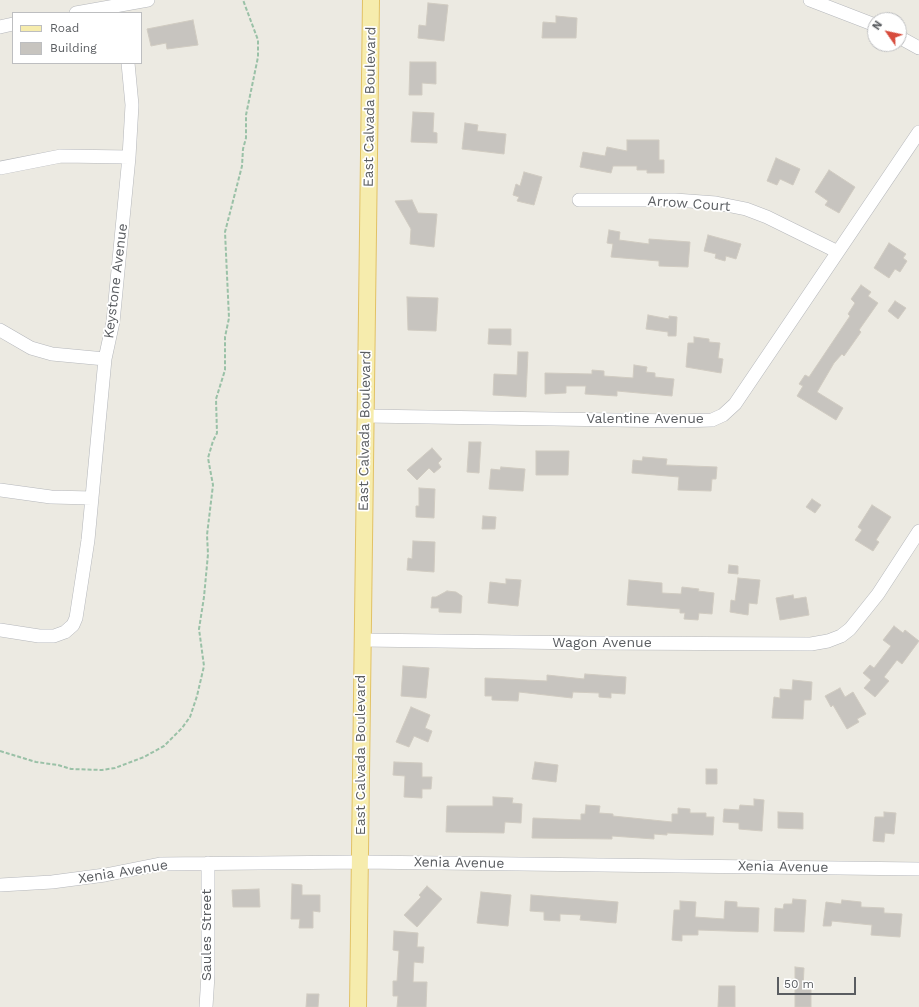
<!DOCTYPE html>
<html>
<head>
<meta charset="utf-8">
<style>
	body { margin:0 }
	#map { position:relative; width:919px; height:1007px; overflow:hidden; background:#eceae2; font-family:"Work Sans",sans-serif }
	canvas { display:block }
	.legend { position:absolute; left:12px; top:12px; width:130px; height:52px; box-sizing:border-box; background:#fff; border:1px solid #bdbec0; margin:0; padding:5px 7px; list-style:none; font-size:12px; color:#5a5d61 }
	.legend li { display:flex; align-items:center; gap:8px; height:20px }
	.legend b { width:20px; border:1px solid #bdbec0 }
	.north { position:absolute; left:867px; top:12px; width:40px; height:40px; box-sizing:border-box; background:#fff; border:1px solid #bdbec0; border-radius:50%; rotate:304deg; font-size:11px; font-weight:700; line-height:16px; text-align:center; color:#5a5d61 }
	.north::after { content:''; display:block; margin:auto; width:14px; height:18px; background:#d74c3d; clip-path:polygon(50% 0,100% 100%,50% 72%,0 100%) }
	.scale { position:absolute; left:777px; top:977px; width:79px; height:18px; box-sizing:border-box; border:2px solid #5a5d61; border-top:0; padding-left:5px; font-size:12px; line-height:14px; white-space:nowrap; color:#5a5d61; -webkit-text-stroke:3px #fff; paint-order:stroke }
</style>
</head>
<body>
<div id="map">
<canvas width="919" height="1007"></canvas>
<ul class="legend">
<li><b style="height:5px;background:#f6ecad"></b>Road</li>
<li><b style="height:11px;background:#c7c4bf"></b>Building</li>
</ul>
<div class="north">N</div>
<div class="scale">50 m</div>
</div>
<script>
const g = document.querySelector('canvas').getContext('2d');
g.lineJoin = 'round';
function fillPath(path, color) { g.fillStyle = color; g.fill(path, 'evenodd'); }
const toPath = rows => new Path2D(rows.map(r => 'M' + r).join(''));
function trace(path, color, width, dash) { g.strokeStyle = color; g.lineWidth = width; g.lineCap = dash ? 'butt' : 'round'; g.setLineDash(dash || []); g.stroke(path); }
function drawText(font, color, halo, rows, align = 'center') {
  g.font = font + ' "Work Sans",sans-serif'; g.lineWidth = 3.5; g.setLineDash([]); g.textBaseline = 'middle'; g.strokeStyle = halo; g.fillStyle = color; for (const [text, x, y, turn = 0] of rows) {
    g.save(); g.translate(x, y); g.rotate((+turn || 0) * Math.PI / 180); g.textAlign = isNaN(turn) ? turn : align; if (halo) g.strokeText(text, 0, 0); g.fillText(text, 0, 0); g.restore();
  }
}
const building = toPath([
	[428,3,448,5,444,41,418,38,419,25,426,26,428,3],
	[556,16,577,18,576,38,542,38,543,22,556,23,556,16],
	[193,20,198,45,167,49,166,43,151,46,147,29,193,20],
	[410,62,436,62,436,84,422,83,422,95,409,95,410,62],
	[413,112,434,113,433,132,437,133,437,143,411,142,413,112],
	[465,123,478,125,477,131,506,134,504,154,462,149,465,123],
	[627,140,659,140,659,160,664,160,664,173,647,173,647,170,637,170,637,166,613,166,611,173,580,167,583,152,605,156,607,147,627,151,627,140],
	[776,158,800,169,793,185,780,179,777,185,767,181,776,158],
	[829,170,855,187,839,213,825,205,828,201,815,192,829,170],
	[524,172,542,177,534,205,517,201,519,197,513,195,516,184,520,186,524,172],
	[412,200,418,213,437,214,434,247,410,244,411,229,395,201,412,200],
	[609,230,620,232,619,240,649,244,649,239,690,242,688,267,659,266,659,261,611,257,613,244,607,243,609,230],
	[708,235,741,244,736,259,726,256,725,261,715,258,716,254,704,251,708,235],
	[889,243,906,254,903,258,907,261,900,272,895,269,889,278,874,268,889,243],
	[861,285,871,292,868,296,878,303,859,330,861,332,844,356,842,354,834,363,817,392,843,408,836,420,797,396,803,386,799,384,805,375,809,377,850,316,848,314,855,303,851,299,861,285],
	[407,297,438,298,436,331,408,330,407,297],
	[895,301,906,308,898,319,888,311,895,301],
	[648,315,669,319,669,316,677,317,676,336,668,336,668,332,646,329,648,315],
	[489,329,511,329,511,345,488,344,489,329],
	[694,337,709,339,709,342,720,343,718,358,723,359,721,373,686,367,688,343,694,343,694,337],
	[518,352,528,352,526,397,493,395,494,374,517,375,518,352],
	[634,365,647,367,646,372,655,373,655,377,674,379,672,396,617,391,617,396,585,394,586,386,566,386,566,393,545,394,545,373,592,374,592,370,604,371,604,376,633,378,634,365],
	[469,442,481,442,479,473,467,472,469,442],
	[432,448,442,459,438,463,441,467,434,473,429,468,417,480,407,470,432,448],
	[536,451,569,451,568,475,536,475,536,451],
	[643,457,667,459,666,465,717,467,716,479,712,479,711,491,678,490,679,477,632,473,633,460,642,461,643,457],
	[501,467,525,469,523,491,489,489,491,469,500,470,501,467],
	[419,488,435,489,434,518,416,517,416,506,419,506,419,488],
	[812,499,821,505,815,513,806,507,812,499],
	[872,505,891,517,876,540,879,542,873,551,855,540,862,530,858,527,872,505],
	[483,516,496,517,495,529,482,529,483,516],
	[413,541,435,542,434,572,407,570,408,558,412,559,413,541],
	[729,565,738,566,738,574,728,573,729,565],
	[738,578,760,580,757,604,749,603,748,615,730,612,731,600,735,601,738,578],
	[506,579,521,580,518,606,488,603,490,582,506,584,506,579],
	[629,580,662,583,662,593,681,594,682,587,699,589,698,591,714,593,712,614,699,613,698,620,684,619,685,613,680,613,680,609,627,605,629,580],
	[447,591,456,592,462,596,461,613,439,612,439,608,431,608,432,597,436,597,447,591],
	[793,595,794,599,806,597,809,615,780,620,776,598,793,595],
	[894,626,903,633,905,630,919,641,902,664,897,660,884,677,889,681,875,697,864,688,871,680,863,673,870,665,874,668,891,646,883,640,894,626],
	[403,666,429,668,426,698,401,696,403,666],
	[585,674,626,677,625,694,611,693,611,698,599,697,599,693,573,692,572,698,519,692,518,701,492,700,492,696,485,696,485,678,547,681,547,675,584,679,585,674],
	[793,680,812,682,811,700,804,700,803,719,772,718,774,697,780,698,780,689,792,690,793,680],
	[840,688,845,697,853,692,866,714,857,719,859,722,847,729,833,705,831,707,825,696,840,688],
	[411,707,430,715,425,728,432,731,428,742,414,736,409,747,396,742,411,707],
	[394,762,422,763,422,777,432,777,431,789,422,789,422,798,404,797,405,776,393,775,394,762],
	[535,762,558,765,556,782,532,779,535,762],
	[706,769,717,769,717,784,706,784,706,769],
	[493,797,513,798,512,803,522,804,521,823,505,822,504,833,446,832,447,806,493,806,493,797],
	[754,799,764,800,762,831,739,829,739,823,723,822,724,809,739,810,740,805,754,806,754,799],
	[586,805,600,806,599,813,613,814,613,816,672,822,672,814,678,814,678,808,690,809,690,813,706,813,706,817,714,817,713,835,667,833,667,835,654,834,654,839,612,836,612,839,532,838,533,818,581,820,581,814,585,814,586,805],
	[778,812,803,813,803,829,778,828,778,812],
	[884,812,896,813,894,834,885,833,884,842,873,841,875,817,884,817,884,812],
	[292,884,302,885,302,895,320,895,320,912,313,911,313,928,299,928,300,919,291,919,292,884],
	[427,886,442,899,417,927,404,915,421,897,419,895,427,886],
	[259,889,260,907,233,907,232,890,259,889],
	[481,892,511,895,508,926,477,923,481,892],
	[531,895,618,902,616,923,580,920,581,915,560,914,560,921,544,920,544,912,530,911,531,895],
	[793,899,806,900,804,932,774,931,775,908,783,909,784,904,792,904,793,899],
	[842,900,861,902,861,907,884,908,884,913,902,914,900,937,871,935,872,925,832,921,831,926,823,926,826,902,841,904,842,900],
	[680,901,696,902,695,917,724,919,725,901,737,902,737,907,759,908,758,932,698,930,698,935,682,935,682,941,672,940,674,910,680,910,680,901],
	[394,931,418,933,417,947,424,947,423,963,414,962,413,982,427,982,426,1007,397,1007,398,996,393,996,393,981,397,981,399,951,393,950,394,931],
	[795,967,804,968,803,989,811,989,811,1007,795,1007,795,967],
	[719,986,735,986,735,1007,718,1007,719,986],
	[307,994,319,994,318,1007,306,1007,307,994]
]);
const path = toPath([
	[0,751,36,762,58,765,71,769,102,770,115,768,144,757,164,746,182,728,190,717,197,696,204,666,199,629,204,597,208,554,207,535,213,485,208,458,213,441,217,433,216,399,225,370,225,337,229,318,225,232,242,166,243,149,246,138,246,115,258,57,258,40,243,0]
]);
const minor = toPath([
	[810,0,875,25],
	[76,13,148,0],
	[0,27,13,24],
	[899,37,919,48],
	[0,168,61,156,129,157],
	[579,200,675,200,716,203,746,209,767,217,838,252],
	[0,330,31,348,52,354,105,359],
	[366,416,678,421,712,420,723,415,735,404,919,132],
	[0,490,51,497,92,498],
	[0,630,39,636,54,636,65,632,73,625,76,618,88,540,105,359,113,322,129,157,132,105,128,63],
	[362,640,589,643,811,644,828,641,841,636,850,629,878,594,919,531],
	[0,885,52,882,105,875,160,864,360,862,919,869],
	[206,1007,208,975,208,863]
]);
const major = toPath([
	[358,1007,371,0]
]);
const streetNames = [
	["East Calvada Boulevard",370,107,-89],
	["Arrow Court",689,204,4],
	["Keystone Avenue",116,281,-83],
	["Valentine Avenue",645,419],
	["East Calvada Boulevard",365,431,-89],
	["Wagon Avenue",602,643],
	["East Calvada Boulevard",361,755,-90],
	["Xenia Avenue",459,863,1],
	["Xenia Avenue",783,867,1],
	["Xenia Avenue",123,872,-9],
	["Saules Street",207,935,-90]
];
fillPath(building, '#c7c4bf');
trace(building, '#d0cbc1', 1);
trace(minor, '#b5b7bb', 14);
trace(major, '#e2c265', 18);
trace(path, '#9ac1a7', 2, [4, 2]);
trace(minor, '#fff', 13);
trace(major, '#f6ecad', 16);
drawText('14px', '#5a5d61', '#fff', streetNames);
</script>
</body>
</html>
